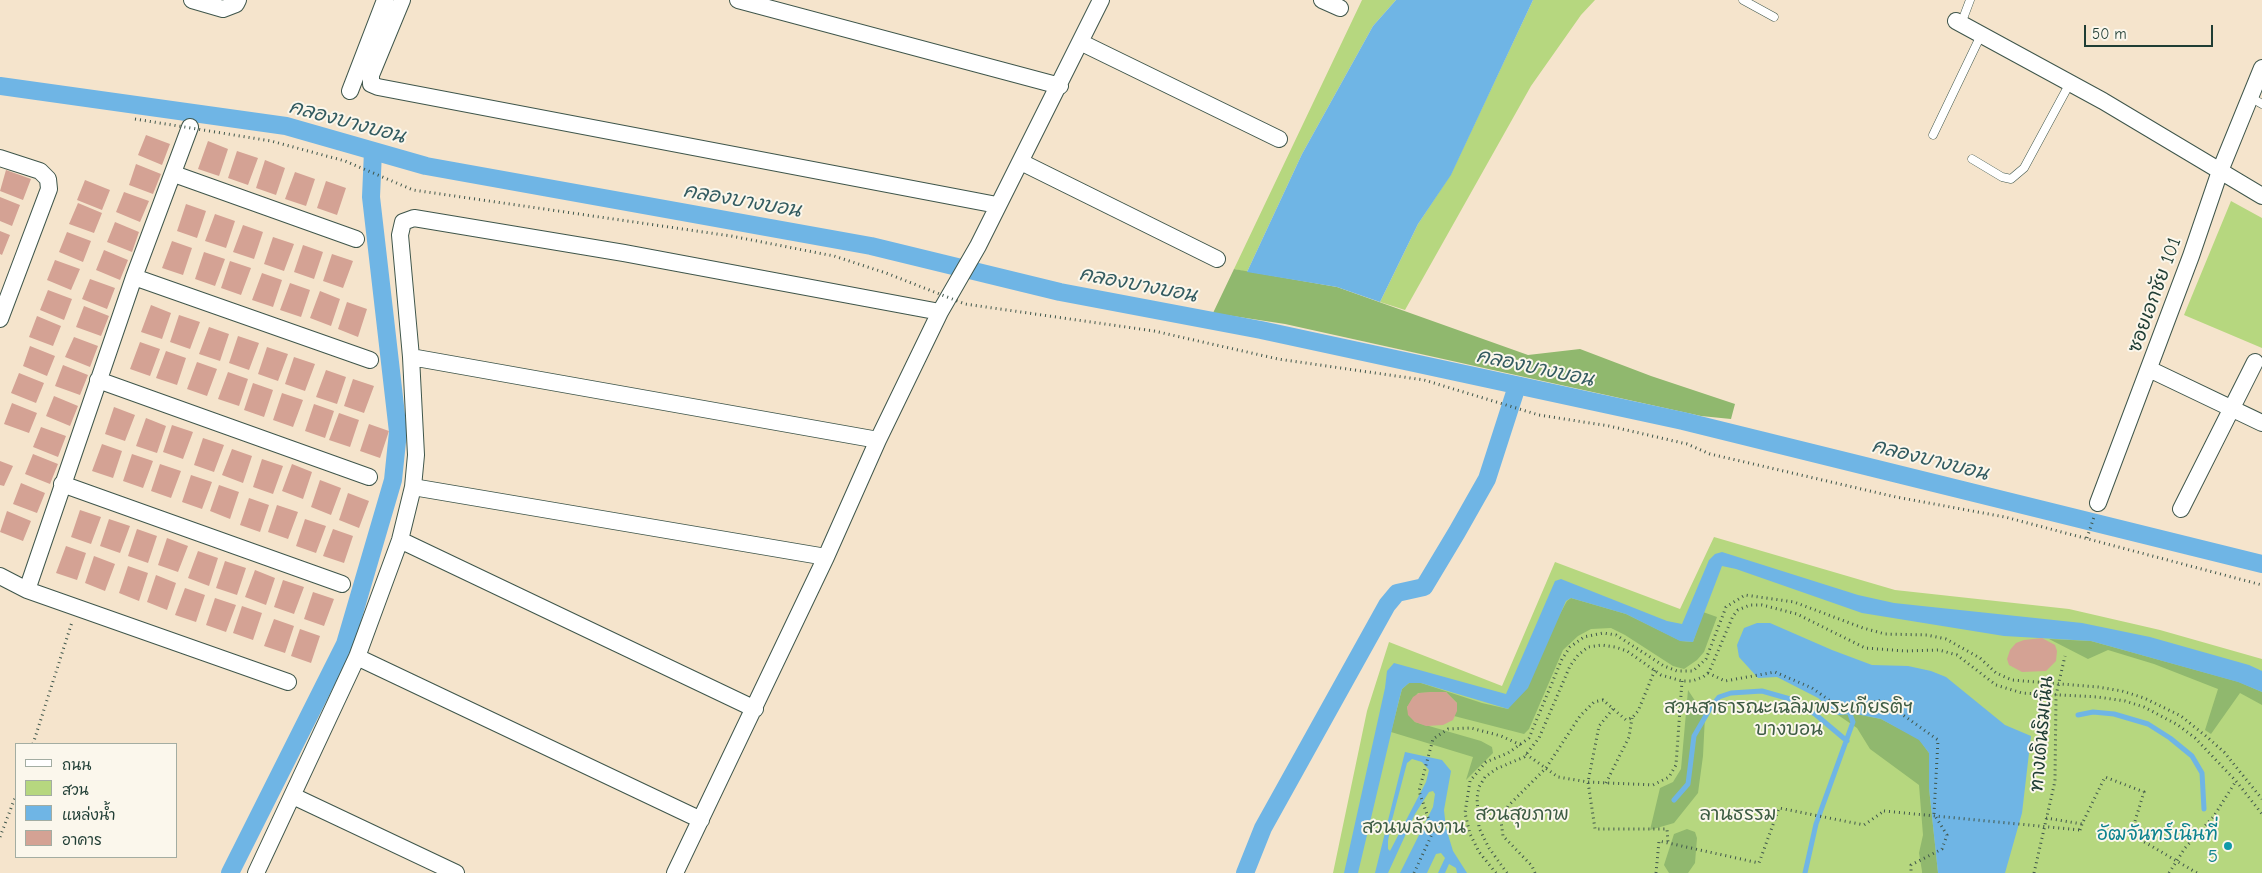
<!DOCTYPE html>
<html>
<head>
<meta charset="utf-8">
<style>
	body { margin:0 }
	#map { position:relative; width:2262px; height:873px; overflow:hidden; background:#f5e4cc; font-family:"Comic Neue","Playpen Sans Thai",sans-serif }
	canvas { display:block }
	.legend { position:absolute; left:15px; top:743px; width:162px; height:115px; box-sizing:border-box; background:#fbf7ec; border:1px solid #a3ada2; margin:0; padding:6px 9px; list-style:none; font-size:15px; color:#1f3d34 }
	.legend li { display:flex; align-items:center; gap:10px; height:25px }
	.legend b { width:25px; border:1px solid #a3ada2 }
	.scale { position:absolute; left:2084px; top:25px; width:129px; height:22px; box-sizing:border-box; border:2px solid #1f3d34; border-top:0; padding-left:6px; font-size:15px; line-height:18px; white-space:nowrap; color:#1f3d34; -webkit-text-stroke:4px #fbf7ec; paint-order:stroke }
</style>
</head>
<body>
<div id="map">
<canvas width="2262" height="873"></canvas>
<ul class="legend">
<li><b style="height:6px;background:#fff"></b>ถนน</li>
<li><b style="height:14px;background:#b6d77f"></b>สวน</li>
<li><b style="height:14px;background:#6fb5e5"></b>แหล่งน้ำ</li>
<li><b style="height:14px;background:#d4a294"></b>อาคาร</li>
</ul>
<div class="scale">50 m</div>
</div>
<script>
const g = document.querySelector('canvas').getContext('2d');
g.lineJoin = 'round';
function fillPath(path, color) { g.fillStyle = color; g.fill(path, 'evenodd'); }
const toPath = rows => new Path2D(rows.map(r => 'M' + r).join(''));
function trace(path, color, width, dash) { g.strokeStyle = color; g.lineWidth = width; g.lineCap = dash ? 'butt' : 'round'; g.setLineDash(dash || []); g.stroke(path); }
function drawText(font, color, halo, rows, align = 'center') {
  g.font = font + ' "Comic Neue","Playpen Sans Thai",sans-serif'; g.lineWidth = 4; g.setLineDash([]); g.textBaseline = 'middle'; g.strokeStyle = halo; g.fillStyle = color; for (const [text, x, y, turn = 0] of rows) {
    g.save(); g.translate(x, y); g.rotate((+turn || 0) * Math.PI / 180); g.textAlign = isNaN(turn) ? turn : align; if (halo) g.strokeText(text, 0, 0); g.fillText(text, 0, 0); g.restore();
  }
}
const green = toPath([
	[1362,0,1396,0,1373,26,1302,154,1247,272,1234,269],
	[1533,0,1595,0,1581,15,1531,86,1405,310,1380,302,1418,224,1451,174],
	[2231,201,2262,218,2262,348,2184,315],
	[1714,537,1895,590,2069,609,2160,630,2262,659,2262,873,1333,873,1367,711,1389,642,1502,686,1555,562,1680,609]
]);
const forest = toPath([
	[1234,269,1337,287,1528,355,1580,349,1651,376,1735,404,1731,419,1701,416,1285,324,1213,313],
	[1571,598,1626,614,1681,641,1693,642,1703,612,1717,617,1704,652,1697,660,1684,669,1673,666,1625,635,1611,628,1591,629,1578,636,1563,650,1529,729,1524,734,1454,716,1457,703,1446,692,1418,693,1407,707,1409,715,1415,722,1481,741,1492,747,1493,753,1466,780,1473,757,1391,732,1402,689,1409,683,1421,683,1482,703,1508,709,1567,601],
	[2049,639,2091,641,2239,682,2262,692,2262,705,2240,693,2211,734,2205,730,2218,689,2154,664,2108,650,2088,659],
	[1688,690,1705,716,1703,756,1698,793,1674,823,1650,830,1660,788,1673,782,1681,769],
	[1856,714,1881,719,1919,739,1929,753,1929,788,1938,873,1922,873,1922,871,1919,853,1923,835,1919,785,1870,749,1857,728,1838,715],
	[1687,829,1695,832,1697,838,1695,863,1688,873,1669,873,1664,865,1674,834]
]);
const water = toPath([
	[1396,0,1533,0,1451,175,1418,224,1380,302,1337,287,1247,272,1302,154,1373,26],
	[1722,552,1858,595,1894,603,2082,623,2150,637,2249,665,2262,671,2262,692,2238,682,2091,641,2004,636,1862,613,1736,569,1722,566,1693,642,1680,641,1626,614,1571,598,1566,601,1528,688,1508,709,1421,683,1409,683,1402,689,1399,700,1358,873,1344,873,1385,688,1387,671,1394,663,1506,694,1555,581,1561,579,1667,621,1682,624,1709,560,1715,554],
	[1757,623,1770,623,1832,650,1872,665,1908,666,1931,671,1946,677,2005,725,2031,736,2022,813,2005,873,1938,873,1929,788,1929,753,1919,740,1881,719,1856,714,1838,715,1818,698,1777,677,1758,678,1739,657,1737,645,1744,628],
	[1405,752,1442,760,1451,771,1444,810,1446,828,1453,851,1467,873,1457,873,1456,868,1449,864,1445,873,1438,873,1445,858,1441,853,1436,854,1427,873,1400,873,1433,807,1435,794,1433,791,1429,792,1415,814,1388,873,1375,873],
	[1412,759,1422,762,1429,770,1426,782,1390,851,1388,849,1388,841,1392,820,1407,763]
]);
const stream = toPath([
	[2078,715,2093,712,2114,714,2148,724,2170,738,2192,756,2202,773,2204,809],
	[1674,800,1688,784,1694,736,1711,707,1719,697,1731,693,1762,691,1790,699,1815,714,1847,741],
	[1805,873,1816,824,1853,722,1850,714]
]);
const canal = toPath([
	[0,86,286,126,426,166,871,246,1060,292,1261,330,1683,421,2262,564],
	[230,873,345,644,393,480,398,432,371,197,373,151],
	[1245,873,1263,828,1387,605,1397,593,1424,587,1457,532,1487,479,1517,386]
]);
const building = toPath([
	[146,135,170,144,162,165,138,155],
	[208,141,228,149,219,176,198,169],
	[237,151,258,158,248,185,228,178],
	[265,160,285,168,276,195,256,188],
	[136,164,161,174,153,194,129,185],
	[6,170,31,179,23,200,0,191],
	[295,172,315,179,306,206,285,199],
	[85,180,110,190,102,210,77,200],
	[326,181,346,188,337,215,317,208],
	[124,192,149,201,140,222,116,212],
	[0,197,20,205,12,226,0,221],
	[78,203,102,213,94,233,69,224],
	[186,204,206,211,197,238,177,231],
	[215,214,235,221,226,248,205,241],
	[115,222,139,232,132,252,107,242],
	[243,225,263,232,254,259,233,252],
	[0,231,10,235,2,255,0,254],
	[67,232,91,241,83,262,59,252],
	[273,237,294,244,284,271,264,264],
	[172,241,192,248,183,275,162,268],
	[303,245,323,252,314,279,294,272],
	[104,250,128,260,120,280,96,270],
	[204,252,225,259,215,286,195,279],
	[332,254,353,261,343,288,323,281],
	[55,260,80,269,71,290,47,280],
	[230,261,251,268,241,295,221,288],
	[262,273,282,280,273,307,252,300],
	[90,279,115,288,107,309,82,299],
	[290,283,310,290,301,317,280,310],
	[48,290,72,299,64,320,40,310],
	[320,291,340,299,331,326,310,318],
	[347,302,367,309,358,337,338,329],
	[151,305,171,313,162,339,141,332],
	[84,306,109,316,101,336,76,327],
	[179,315,200,322,190,349,170,342],
	[37,316,61,326,53,346,29,337],
	[209,327,229,334,220,361,199,354],
	[238,336,259,343,249,370,229,363],
	[74,337,98,346,90,367,65,357],
	[140,342,160,349,150,376,130,369],
	[30,346,55,356,47,376,23,366],
	[267,347,288,354,278,381,258,374],
	[166,351,186,358,177,385,156,378],
	[294,357,315,364,305,391,285,384],
	[197,362,217,369,207,396,187,389],
	[63,365,88,375,80,395,55,386],
	[326,370,346,377,337,404,316,397],
	[228,372,248,379,239,406,218,399],
	[19,373,44,383,36,403,11,393],
	[353,379,374,386,364,413,344,406],
	[253,383,273,390,264,417,244,410],
	[282,393,303,400,293,427,273,420],
	[54,396,78,406,70,426,46,416],
	[12,403,37,413,29,433,4,424],
	[314,404,334,411,325,438,305,431],
	[114,407,135,415,125,441,105,434],
	[339,413,359,420,350,447,329,440],
	[146,418,166,426,157,453,136,446],
	[369,424,389,431,380,458,360,451],
	[172,425,193,432,183,459,163,452],
	[41,427,66,436,58,457,33,447],
	[203,438,224,445,214,472,194,465],
	[102,444,122,451,113,478,92,471],
	[232,449,252,456,243,483,222,475],
	[33,454,58,464,50,484,25,474],
	[132,454,153,461,143,488,123,481],
	[262,459,283,466,273,494,253,487],
	[0,461,13,466,4,486,0,485],
	[160,464,181,471,171,498,151,491],
	[292,464,312,472,303,499,282,491],
	[191,475,212,482,202,509,182,502],
	[320,480,341,488,331,515,311,507],
	[21,483,45,493,37,513,13,504],
	[219,485,239,492,230,519,210,511],
	[348,493,369,501,359,528,339,520],
	[249,498,269,505,260,532,240,525],
	[277,505,298,512,288,539,268,532],
	[80,510,101,517,91,544,71,537],
	[7,511,31,521,23,541,0,532],
	[109,519,130,526,120,553,100,546],
	[305,519,326,526,316,553,296,546],
	[137,529,157,536,148,563,128,556],
	[333,529,353,536,344,563,323,556],
	[167,538,188,546,178,572,158,565],
	[66,546,86,553,77,580,56,573],
	[198,551,218,558,209,586,188,578],
	[94,556,115,564,105,591,85,583],
	[225,561,246,568,237,595,216,588],
	[128,566,148,573,139,601,119,593],
	[255,570,275,578,266,605,245,597],
	[156,575,176,583,167,610,147,602],
	[283,580,304,587,294,614,274,607],
	[185,588,205,595,196,622,175,615],
	[313,592,334,599,324,626,304,619],
	[215,598,236,605,226,632,206,625],
	[242,606,262,613,253,640,233,633],
	[274,619,294,626,285,653,264,646],
	[300,629,320,636,311,663,291,656],
	[2042,638,2055,645,2057,651,2056,661,2046,671,2022,672,2009,665,2007,659,2010,650,2016,643,2024,640],
	[1430,692,1446,692,1457,703,1457,711,1453,720,1443,725,1426,726,1415,722,1408,715,1407,707,1413,697,1419,693]
]);
const path = toPath([
	[2087,538,2094,517],
	[1708,673,1725,681,1775,672,1812,688,1843,710,1882,700,1938,740,1934,814,1947,835,1942,849,1911,865,1911,873],
	[1613,709,1599,726,1588,782,1595,829,1667,829,1668,843],
	[33,744,72,622],
	[1526,754,1558,777,1588,782,1653,785,1669,777,1676,765,1682,681],
	[1606,783,1629,737,1632,718],
	[2046,818,2082,824,2105,777,2144,792,2131,834,2197,873],
	[2080,830,2082,824],
	[0,837,16,795],
	[1414,873,1433,832,1419,791,1433,739,1448,729,1471,728,1501,736,1521,745],
	[1496,873,1479,852,1470,834,1465,813,1470,781,1486,762,1508,753,1529,738,1562,659,1570,647,1584,637,1603,633,1616,635,1664,666,1677,671,1693,671,1706,659,1726,607,1745,595,1794,602,1863,628,1885,634,1927,635,1946,639,1980,658,1996,673,2012,680,2098,687,2122,691,2144,698,2181,716,2207,737,2224,752,2262,799],
	[1507,873,1489,848,1479,828,1477,798,1479,787,1485,777,1496,769,1524,757,1539,738,1570,666,1578,655,1588,647,1602,645,1615,647,1627,651,1661,675,1682,681,1692,681,1703,677,1709,672,1733,616,1738,610,1750,605,1762,605,1797,614,1865,648,1905,651,1939,650,1957,655,1996,685,2022,693,2098,697,2125,701,2144,707,2178,725,2195,738,2236,781,2262,814],
	[1535,873,1532,866,1503,836,1501,821,1508,806,1546,768,1580,716,1594,702,1603,700,1626,720,1632,718,1638,711,1655,670],
	[1656,873,1659,841,1759,863,1779,808,1864,825,1884,811],
	[2034,873,2055,781,2056,695,2065,656],
	[2169,873,2185,848,2214,816,2236,781]
]);
const lane = toPath([
	[1743,0,1774,17],
	[1961,24,1970,0],
	[2250,97,2262,104],
	[1933,135,1981,35],
	[1972,159,2002,177,2011,179,2024,168,2070,83]
]);
const street = toPath([
	[192,0,223,9,236,4,238,0],
	[402,0,371,75,371,84,378,87,997,205],
	[738,0,1060,86],
	[1322,0,1340,8],
	[1956,21,2103,101,2262,196],
	[1082,43,1279,139],
	[350,91,385,0],
	[0,158,40,171,48,179,49,189,0,319],
	[1021,162,1217,259],
	[174,174,356,239],
	[134,277,370,360],
	[411,357,878,440],
	[2149,369,2262,423],
	[98,380,369,477],
	[62,484,342,584],
	[413,487,826,557],
	[2098,503,2191,256,2220,171,2262,68],
	[2181,509,2255,362],
	[400,540,755,709],
	[0,576,27,590,288,682],
	[27,590,134,277,190,127],
	[357,657,701,820],
	[293,796,456,873],
	[256,873,357,657,400,540,413,487,416,455,411,357,400,235,403,222,414,218,624,253,940,312],
	[675,873,826,557,878,440,940,312,978,246,1101,0]
]);
const pathBridge = toPath([
	[135,119,271,141,345,161,413,190,731,236,834,256,886,273,965,304,1154,331,1278,359,1424,380,1539,415,1609,426,1687,444,1710,454,1896,497,2005,517,2262,585],
	[1884,811,2080,830]
]);
const markers = [
	[2228,846,5,"#0f9aa8"]
];
const streetNames = [
	["ซอยเอกชัย 101",2155,295,-70],
	["ทางเดินริมเนิน",2042,734,-85]
];
const parkNames = [
	["สวนสาธารณะเฉลิมพระเกียรติฯ",1789,708],
	["บางบอน",1789,730],
	["สวนสุขภาพ",1522,815],
	["ลานธรรม",1738,815],
	["สวนพลังงาน",1414,828]
];
const cultureNames = [
	["อัฒจันทร์เนินที่",2218,835],
	["5",2218,857]
];
const waterNames = [
	["คลองบางบอน",347,122,15],
	["คลองบางบอน",742,201,10],
	["คลองบางบอน",1138,285,11],
	["คลองบางบอน",1535,368,12],
	["คลองบางบอน",1930,460,14]
];
fillPath(green, '#b6d77f');
fillPath(forest, '#90b86e');
fillPath(water, '#6fb5e5');
trace(stream, '#6fb5e5', 5);
trace(canal, '#6fb5e5', 18);
fillPath(building, '#d4a294');
trace(lane, '#3f564b', 9);
trace(street, '#3f564b', 18);
trace(path, '#3f564b', 3, [1, 4]);
trace(lane, '#fff', 8);
trace(street, '#fff', 16);
trace(pathBridge, '#3f564b', 3, [1, 4]);
for (const [x, y, r, color] of markers) { const dot = new Path2D(); dot.arc(x, y, r, 0, 2 * Math.PI); g.fillStyle = color; g.fill(dot); trace(dot, '#fbf7ec', 2); }
drawText('19px', '#1f3d34', '#fbf7ec', streetNames);
drawText('19px', '#3d5c43', '#fbf7ec', parkNames);
drawText('19px', '#0d838f', '#fbf7ec', cultureNames, 'right');
drawText('italic 20px', '#335b60', '#fbf7ec', waterNames);
</script>
</body>
</html>
